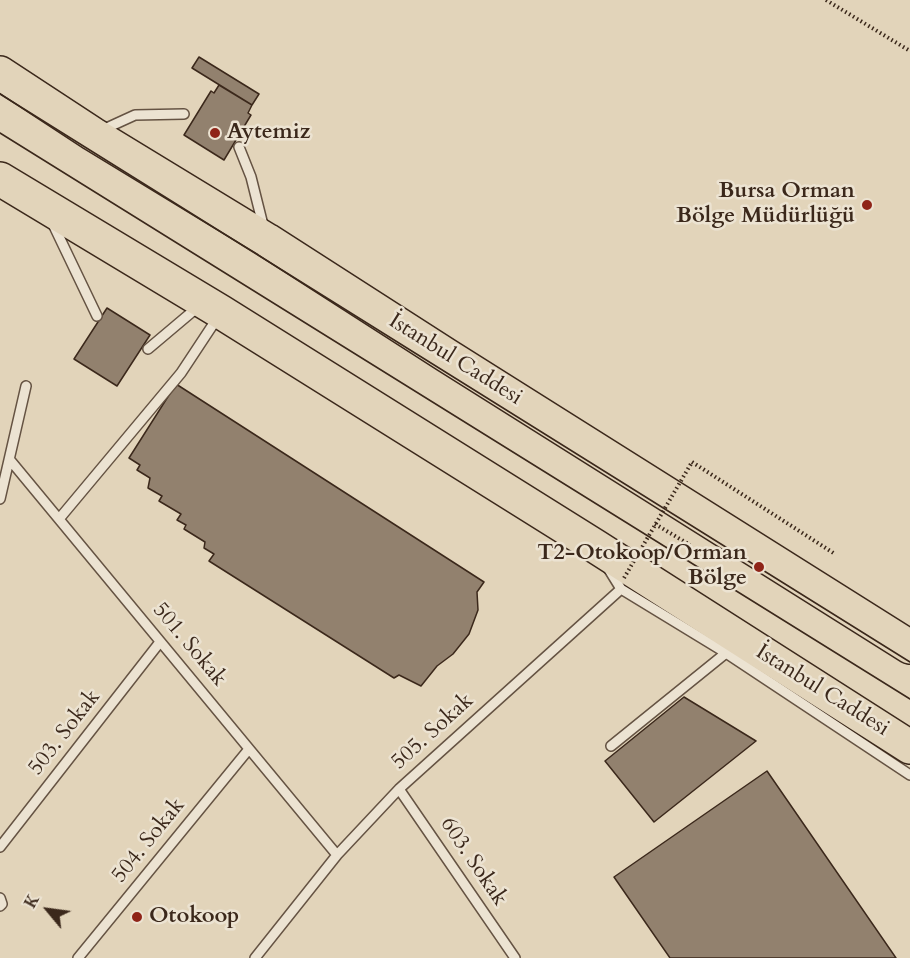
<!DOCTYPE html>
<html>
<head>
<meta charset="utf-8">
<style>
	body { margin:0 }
	#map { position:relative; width:910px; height:958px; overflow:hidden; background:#e2d4ba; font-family:Cardo,serif }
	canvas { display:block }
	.north { position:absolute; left:18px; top:880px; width:60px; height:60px; -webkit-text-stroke:4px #ece3d2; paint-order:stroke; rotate:299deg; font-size:16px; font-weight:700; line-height:24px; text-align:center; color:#3b281b }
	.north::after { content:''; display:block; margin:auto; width:21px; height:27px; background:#3b281b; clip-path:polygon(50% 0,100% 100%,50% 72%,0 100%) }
</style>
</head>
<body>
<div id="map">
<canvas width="910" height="958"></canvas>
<div class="north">K</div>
</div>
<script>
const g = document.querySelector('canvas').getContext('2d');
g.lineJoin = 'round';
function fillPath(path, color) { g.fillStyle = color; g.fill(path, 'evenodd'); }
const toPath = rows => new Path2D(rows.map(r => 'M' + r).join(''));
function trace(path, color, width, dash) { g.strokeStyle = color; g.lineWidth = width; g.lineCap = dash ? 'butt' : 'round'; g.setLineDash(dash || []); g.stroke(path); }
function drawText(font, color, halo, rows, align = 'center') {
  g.font = font + ' Cardo,serif'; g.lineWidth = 5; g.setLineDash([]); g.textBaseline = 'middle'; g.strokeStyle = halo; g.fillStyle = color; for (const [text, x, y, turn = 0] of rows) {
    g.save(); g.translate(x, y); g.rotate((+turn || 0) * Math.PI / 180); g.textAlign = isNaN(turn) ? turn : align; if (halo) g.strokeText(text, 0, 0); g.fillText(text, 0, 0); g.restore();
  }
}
const building = toPath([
	[199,57,259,94,252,105,192,68,199,57],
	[219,85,252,105,248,113,251,115,224,160,184,135,211,91,214,93,219,85],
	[107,308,150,335,117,386,74,359,107,308],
	[176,384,484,582,477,592,478,610,469,634,453,654,437,666,421,686,399,675,394,678,209,561,214,554,204,548,205,542,184,529,186,525,177,520,181,514,159,501,162,496,148,488,150,478,137,470,140,465,129,458,176,384],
	[684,697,756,741,654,822,605,761,684,697],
	[767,771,896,958,670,958,614,877,767,771]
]);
const path = toPath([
	[826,0,910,51],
	[692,462,835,554],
	[655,524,690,545]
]);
const lane = toPath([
	[100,131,135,115,184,114],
	[239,147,251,177,264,229],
	[52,222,97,316],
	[148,349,199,306],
	[10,460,337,855],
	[0,499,26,386],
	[59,519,181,373,218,317],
	[621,589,726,653,910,775],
	[611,746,726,653],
	[399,789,515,958],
	[0,847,160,642],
	[0,898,2,904,0,906],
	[78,958,249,749],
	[255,958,337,855,399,789,621,589,608,568]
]);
const highway = toPath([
	[0,73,93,134,267,240,446,355,910,647],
	[0,179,221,312,595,546,910,747]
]);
const tram = toPath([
	[0,94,910,662],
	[0,133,910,699]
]);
const pathBridge = toPath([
	[624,578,692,462]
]);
const markers = [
	[215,133,6,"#8f2418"],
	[867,205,6,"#8f2418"],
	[759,567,6,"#8f2418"],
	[137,917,6,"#8f2418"]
];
const poiNames = [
	["Aytemiz",227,133],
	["Bursa Orman",855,192,"right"],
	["Bölge Müdürlüğü",855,217,"right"],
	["T2-Otokoop/Orman",747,554,"right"],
	["Bölge",747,579,"right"],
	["Otokoop",149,917]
];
const streetNames = [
	["İstanbul Caddesi",455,360,32],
	["501. Sokak",189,645,50],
	["İstanbul Caddesi",822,691,32],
	["505. Sokak",433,732,-42],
	["503. Sokak",65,733,-52],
	["504. Sokak",149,841,-51],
	["603. Sokak",473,862,56]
];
fillPath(building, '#92816e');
trace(building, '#3b281b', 1.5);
trace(lane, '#655343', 12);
trace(highway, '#3b281b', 36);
trace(path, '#3b281b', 4, [1.5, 3]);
trace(lane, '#ece3d2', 9);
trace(highway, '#e2d4ba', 33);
trace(tram, '#3b281b', 1.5);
trace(pathBridge, '#3b281b', 4, [1.5, 3]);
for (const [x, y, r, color] of markers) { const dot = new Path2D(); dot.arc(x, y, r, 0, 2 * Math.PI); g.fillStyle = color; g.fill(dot); trace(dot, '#ece3d2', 2); }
drawText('bold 22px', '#3b281b', '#ece3d2', poiNames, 'left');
drawText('22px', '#3b281b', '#ece3d2', streetNames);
</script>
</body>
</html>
